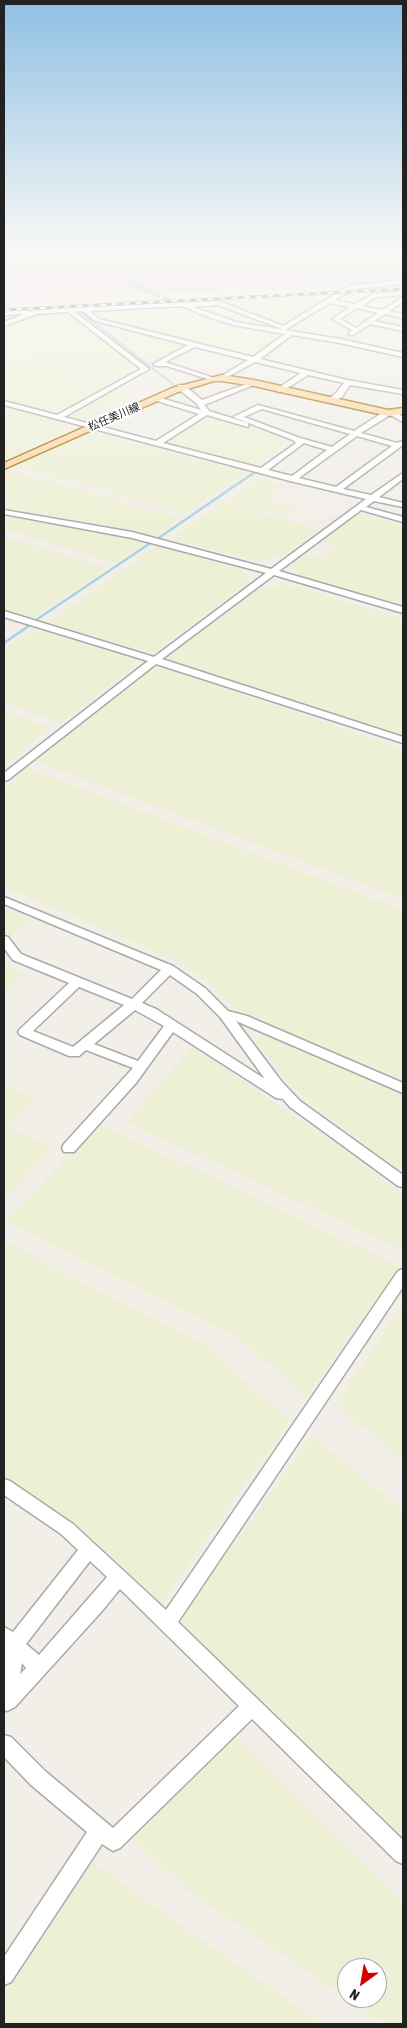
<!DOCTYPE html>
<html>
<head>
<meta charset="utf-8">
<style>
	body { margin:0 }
	#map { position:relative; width:407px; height:2028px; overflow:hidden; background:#f2efe9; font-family:"Asap Condensed",sans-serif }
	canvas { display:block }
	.frame { position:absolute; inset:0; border:5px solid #222; pointer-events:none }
	.north { position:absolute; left:337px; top:1958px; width:50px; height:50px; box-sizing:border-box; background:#fff; border:1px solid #a7a7a7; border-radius:50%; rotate:212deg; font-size:14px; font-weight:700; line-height:20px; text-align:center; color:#222 }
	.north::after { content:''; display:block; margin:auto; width:18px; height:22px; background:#d40000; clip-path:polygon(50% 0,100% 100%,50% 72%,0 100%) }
</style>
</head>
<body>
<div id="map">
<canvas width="407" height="2028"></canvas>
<div class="frame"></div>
<div class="north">N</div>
</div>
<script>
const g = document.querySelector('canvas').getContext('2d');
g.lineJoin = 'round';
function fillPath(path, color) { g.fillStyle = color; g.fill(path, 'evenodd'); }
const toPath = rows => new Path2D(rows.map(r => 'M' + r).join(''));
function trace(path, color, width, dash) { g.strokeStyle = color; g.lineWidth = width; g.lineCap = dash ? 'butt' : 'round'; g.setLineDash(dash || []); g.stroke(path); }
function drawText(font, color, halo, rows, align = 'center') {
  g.font = font + ' "Asap Condensed","Noto Sans JP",sans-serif'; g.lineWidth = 4; g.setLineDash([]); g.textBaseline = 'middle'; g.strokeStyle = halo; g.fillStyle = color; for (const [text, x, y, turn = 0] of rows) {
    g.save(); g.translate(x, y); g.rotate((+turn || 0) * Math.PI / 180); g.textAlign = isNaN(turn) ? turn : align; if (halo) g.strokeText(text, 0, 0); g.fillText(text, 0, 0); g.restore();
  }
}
const industrial = toPath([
	[4,251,65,251,99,265,105,264,76,251,403,251,403,281,4,302]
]);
const farmland = toPath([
	[336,295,306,314,280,299,301,297],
	[275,299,304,315,291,323,285,321,280,324,221,301],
	[165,307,189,319,208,325,269,337,270,344,256,356,251,357,100,319,88,310],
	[65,311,138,369,118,380,4,351,4,327,33,314],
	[98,321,190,345,151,364],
	[4,353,114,381,107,386,135,393,84,424,4,403],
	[4,407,79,427,4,460],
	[208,415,279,438,285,441,283,446,255,466,161,442],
	[91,432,246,472,185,514,12,465],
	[7,469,180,518,155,536,100,524,4,508,4,470],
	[259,478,283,485,265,499,296,507,283,516,227,501],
	[224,502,319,529,282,557,256,560,170,539],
	[360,513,403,525,403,607,302,578,291,565,306,554,320,557,334,545,322,541],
	[4,516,123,538,144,543,115,563,4,529],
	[4,536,108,568,32,618,4,610],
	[157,546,243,570,249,582,156,651,146,652,49,622],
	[289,585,403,619,403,738,172,662,167,655,262,587],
	[34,630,130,658,135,666,61,723,4,703,4,650],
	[164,668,403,749,403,899,35,761,148,670],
	[4,711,51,728,4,766],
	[27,768,403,910,403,1081,236,1011,209,982,177,961,4,887,4,788],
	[4,908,32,919,8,939,4,935],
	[4,963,7,966,25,974,4,994],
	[263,1033,403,1093,403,1171,326,1116,293,1087,255,1042],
	[193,1045,403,1193,403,1250,126,1122],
	[4,1084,34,1099,7,1126,53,1148,4,1200],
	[98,1123,399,1266,307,1398,238,1338,6,1221],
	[4,1241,202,1343,290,1420,161,1604,69,1518,4,1478],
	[403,1302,403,1461,336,1405],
	[312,1435,403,1511,403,1840,178,1622],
	[235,1736,403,1902,403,2024,385,2024,188,1891,131,1838],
	[347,1968,377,1968,377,1998,347,1998],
	[89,1860,322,2024,4,2024,4,1993]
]);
const streamFar1 = toPath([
	[78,310,179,389],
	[203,406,210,411,232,418],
	[244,422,266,429]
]);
const stream = toPath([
	[160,537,255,472],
	[36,620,149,544],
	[4,643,30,625]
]);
const minorTunnel = toPath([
	[101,265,160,297,186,306]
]);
const minor = toPath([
	[66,251,75,251,104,265,99,266,66,251],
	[403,280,403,284,353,289,335,300,355,304,373,294,403,291,403,295,376,297,362,306,383,310,403,297,403,302,389,311,403,314,403,318,385,314,374,321,403,327,403,331,370,324,353,335,349,335,348,334,352,330,332,319,350,307,330,303,285,330,218,305,193,307,236,322,340,339,403,353,403,357,340,343,292,335,260,359,347,380,403,390,403,394,350,385,342,397,330,403,326,401,336,393,344,383,308,375,281,392,278,392,278,388,301,373,255,362,222,380,220,379,220,377,248,360,195,347,165,362,217,379,211,380,167,366,156,366,153,364,188,345,95,321,83,311,75,312,149,369,64,417,156,441,199,414,154,400,154,396,201,410,196,403,178,389,178,385,184,385,202,400,252,382,256,382,256,384,204,405,209,411,248,423,248,427,207,415,163,443,261,468,296,443,293,440,233,417,258,405,354,431,385,411,396,411,403,417,403,422,390,415,361,433,397,443,403,441,403,445,343,489,371,495,403,473,403,479,379,497,403,503,403,507,374,501,366,507,403,517,403,522,361,510,279,571,403,607,403,613,274,575,162,659,403,737,403,743,156,664,8,780,4,781,4,773,148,661,4,617,4,611,154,657,266,573,132,538,4,514,4,510,132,532,271,569,366,499,290,481,4,405,4,401,57,415,141,369,68,312,37,314,4,326,4,322,25,314,4,315,4,311,26,310,29,312,36,310,84,307,219,301,283,326,349,286,403,280],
	[183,306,200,314,233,325,285,334,253,357,99,319,90,311,183,306],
	[357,308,378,313,356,328,340,319,357,308],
	[262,409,350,434,332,447,300,438,244,417,262,409],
	[357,436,392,446,336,487,299,478,357,436],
	[304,443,327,450,292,476,268,470,304,443],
	[4,897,173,966,205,988,228,1011,247,1016,403,1083,403,1093,236,1021,282,1082,300,1101,403,1175,403,1187,398,1186,290,1107,283,1099,276,1098,173,1032,136,1083,74,1152,64,1152,62,1148,64,1144,133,1068,86,1050,79,1056,69,1056,20,1035,18,1032,20,1029,69,983,13,960,4,948,4,936,8,937,21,954,132,999,161,970,4,904,4,897],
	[170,975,197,994,220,1017,265,1079,156,1009,142,1003,170,975],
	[79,987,124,1005,73,1047,33,1031,79,987],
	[135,1010,164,1026,138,1061,94,1044,135,1010],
	[403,1269,403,1287,178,1622,403,1840,403,1864,396,1861,252,1719,120,1848,113,1851,102,1844,11,1982,4,1985,4,1957,87,1832,31,1785,4,1757,4,1735,11,1737,45,1771,113,1828,239,1706,120,1589,102,1611,15,1707,7,1711,4,1710,5,1648,4,1647,4,1627,13,1632,78,1550,61,1534,4,1495,4,1479,10,1481,73,1524,166,1610,398,1271,403,1269],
	[90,1561,107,1577,39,1655,26,1644,90,1561],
	[22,1663,26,1668,20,1674,22,1663]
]);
const major = toPath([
	[222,375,254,380,388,410,403,408,403,414,388,416,254,386,222,381,214,381,178,392,4,469,4,463,172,388,222,375]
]);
const rail = toPath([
	[4,310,403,289]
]);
const farStreetnames = [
	["松任美川線",114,417,-23]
];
fillPath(industrial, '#ebdbe8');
fillPath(farmland, '#eef0d5');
trace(streamFar1, '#aad3df', 2);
trace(stream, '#aad3df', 2.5);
trace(minorTunnel, '#c8c6c1', 7, [7, 3]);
trace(minor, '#a9a9a9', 3);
trace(major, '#a06b00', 3);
fillPath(minor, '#fff');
fillPath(major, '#fcd6a4');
trace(rail, '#707070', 3);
trace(rail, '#fff', 2, [6]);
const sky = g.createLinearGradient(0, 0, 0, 535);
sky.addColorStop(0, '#8fc0e4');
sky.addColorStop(0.47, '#f9f8f5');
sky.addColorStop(1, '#f9f8f500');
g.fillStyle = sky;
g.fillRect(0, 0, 407, 535);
drawText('11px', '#222', '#fff', farStreetnames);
</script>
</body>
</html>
